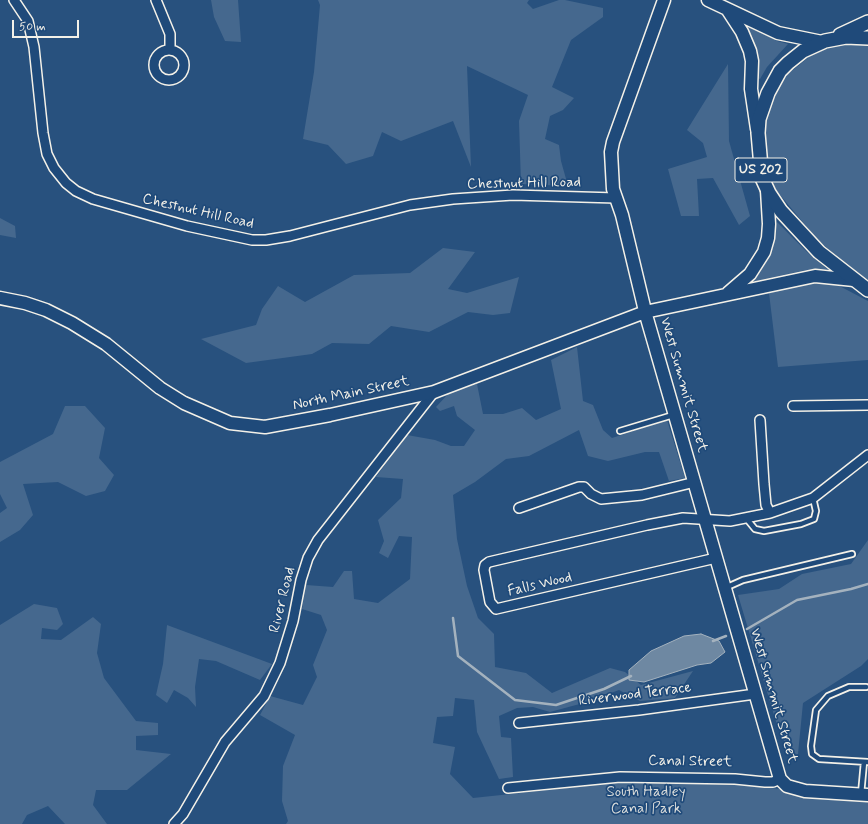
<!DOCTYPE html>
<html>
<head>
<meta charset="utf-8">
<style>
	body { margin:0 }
	#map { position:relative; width:868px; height:824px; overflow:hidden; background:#28517e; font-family:Mynerve,sans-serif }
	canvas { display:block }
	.scale { position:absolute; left:12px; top:20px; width:67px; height:18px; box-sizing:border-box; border:2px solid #f4f1e8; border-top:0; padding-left:5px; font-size:12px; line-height:14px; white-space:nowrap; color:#f4f1e8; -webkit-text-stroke:3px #1f4a7a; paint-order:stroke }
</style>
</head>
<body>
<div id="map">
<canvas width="868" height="824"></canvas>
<div class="scale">50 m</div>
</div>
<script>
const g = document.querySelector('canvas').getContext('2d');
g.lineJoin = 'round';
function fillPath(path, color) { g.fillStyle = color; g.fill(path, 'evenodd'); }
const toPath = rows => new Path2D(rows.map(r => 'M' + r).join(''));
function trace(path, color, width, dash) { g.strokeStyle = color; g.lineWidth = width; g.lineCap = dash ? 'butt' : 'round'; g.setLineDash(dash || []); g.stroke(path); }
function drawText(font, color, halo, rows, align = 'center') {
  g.font = font + ' Mynerve,sans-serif'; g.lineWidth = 3.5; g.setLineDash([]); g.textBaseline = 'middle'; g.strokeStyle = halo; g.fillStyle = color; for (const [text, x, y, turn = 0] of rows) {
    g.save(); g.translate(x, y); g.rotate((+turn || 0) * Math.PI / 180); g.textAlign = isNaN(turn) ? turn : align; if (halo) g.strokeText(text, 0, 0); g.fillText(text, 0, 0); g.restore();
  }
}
const green = toPath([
	[211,0,238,0,241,42,225,41,214,17],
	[318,0,529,0,527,3,533,9,559,0,565,0,603,8,603,17,571,40,552,87,574,98,563,110,550,116,545,139,559,145,561,161,568,186,521,184,519,121,528,95,467,66,471,167,453,121,401,141,382,132,373,156,346,164,328,145,303,139,314,72,320,5],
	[743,21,777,41,788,44,767,67,760,79,757,78,742,23],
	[857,42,868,44,868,280,848,267,816,238,776,190,766,165,763,141,766,115,774,95,788,74,809,57,830,47],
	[728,64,729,141,750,216,739,225,713,178,697,179,699,216,681,216,668,169,707,157,703,143,687,130],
	[0,218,15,226,16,238,0,235],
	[777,222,807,252,827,269,806,270,751,282,771,250],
	[443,248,475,252,448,289,467,293,519,277,510,313,493,315,468,312,429,332,391,326,369,344,332,343,312,354,246,363,201,339,256,325,262,309,278,286,305,302,354,275,410,273],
	[810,281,830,281,868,301,868,360,778,367,769,293],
	[577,347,583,401,593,405,603,430,612,438,667,420,685,478,669,481,659,452,645,452,608,461,588,456,579,430,529,456,506,459,475,482,453,495,457,539,467,586,478,618,494,634,495,667,526,673,552,693,610,668,625,672,641,685,693,671,675,698,640,701,619,690,587,702,550,712,533,707,517,708,499,716,501,737,511,738,513,777,499,779,477,732,474,700,455,698,453,716,437,717,433,743,455,747,450,774,473,798,586,786,589,780,664,777,868,798,868,824,286,824,288,821,282,801,283,766,295,735,260,715,270,696,303,705,317,677,313,665,327,630,321,615,302,609,306,585,333,587,344,571,352,571,354,599,378,603,410,579,412,537,399,536,388,558,379,553,384,541,378,520,401,498,403,479,376,477,407,435,435,440,451,446,464,446,475,430,457,416,454,406,440,411,436,407,449,393,477,384,483,414,503,414,522,408,536,420,561,409,551,360],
	[65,406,85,406,105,428,99,458,114,475,105,491,86,496,58,482,23,484,33,515,20,530,0,542,0,513,7,508,0,494,0,462,53,434],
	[868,540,868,659,861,666,803,703,798,754,793,761,777,725,738,595,779,589,802,574,851,564],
	[34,604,57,608,63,624,57,630,42,628,41,639,61,640,93,617,101,624,97,653,104,678,136,721,158,723,158,735,136,736,136,750,171,754,127,790,96,790,93,805,107,824,65,824,48,806,27,815,22,824,0,824,0,625],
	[167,625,272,664,260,680,216,661,199,659,195,687,196,707,188,698,174,690,167,703,156,695,163,664]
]);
const water = toPath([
	[701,634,719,641,725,652,711,663,697,665,644,682,629,680,629,670,651,651,684,636,701,634]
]);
const stream = toPath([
	[453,618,458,656,515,700,556,705,604,689,631,676],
	[747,629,797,600,851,589,868,584],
	[713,641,726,636]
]);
const lane = toPath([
	[620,431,673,415],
	[746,518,755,529,764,531,801,524,814,519,816,511,813,498],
	[725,588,743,580,852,554],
	[866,687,849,687,828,696,816,710,811,746,812,754,819,759,868,762],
	[861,794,864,762]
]);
const street = toPath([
	[14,0,28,21,34,47,43,133,47,154,54,168,66,183,76,191,93,199,187,226,252,240,266,240,290,236,410,205,453,199,513,195,616,198],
	[156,0,170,34,170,50],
	'154 65a15 15 0 1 1 30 0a15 15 0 1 1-30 0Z',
	[793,406,868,405],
	[760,420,764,484,766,505,770,513,813,498,868,455],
	[519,508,579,487,584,487,591,494,601,499,642,495,695,482],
	[716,558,496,609,490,602,484,570,485,565,489,562,647,525,683,518,730,521,770,513],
	[519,723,639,710,755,694],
	[508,788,620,777,735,779,765,782,773,782,780,779],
	[174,824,183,814,225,742,264,696,280,663,293,621,301,580,308,558,318,540,434,392]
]);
const secondary = toPath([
	[664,0,613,142,611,152,613,189,622,215,646,315,780,779,787,786,805,791,868,795],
	[708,0,778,33,822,42],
	[727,9,742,32,750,51,752,61,751,89,757,129],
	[728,293,750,274,764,252,768,238,769,224,767,190],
	[0,298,25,303,46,310,72,323,106,344,160,388,184,403,230,423,265,427,330,415,434,392,645,312,815,276,854,280]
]);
const primary = toPath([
	[840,35,868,22],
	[868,38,846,37,825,41,803,51,788,63,780,71,768,93,759,119,758,133,762,178,769,193,781,211,819,252,868,290]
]);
const shields = [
	[761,170,52]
];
const shieldNames = [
	["US 202",761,170]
];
const streetNames = [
	["Chestnut Hill Road",524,184,-1],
	["Chestnut Hill Road",198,212,13],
	["West Summit Street",683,385,74],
	["North Main Street",351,394,-12],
	["Falls Wood",540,585,-13],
	["River Road",283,600,-76],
	["Riverwood Terrace",635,695,-7],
	["West Summit Street",773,696,74],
	["Canal Street",690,762,1]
];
const parkNames = [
	["South Hadley",646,793],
	["Canal Park",646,810]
];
fillPath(green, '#45688e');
fillPath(water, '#6e88a2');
trace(water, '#a4b2be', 1);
trace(stream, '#a4b2be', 2.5);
trace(lane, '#f4f1e8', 8);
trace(street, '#f4f1e8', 12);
trace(secondary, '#f4f1e8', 15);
trace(primary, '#f4f1e8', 16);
trace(lane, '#1f4a7a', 4.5);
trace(street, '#1f4a7a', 9);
trace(secondary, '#1f4a7a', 12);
trace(primary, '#1f4a7a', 13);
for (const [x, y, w] of shields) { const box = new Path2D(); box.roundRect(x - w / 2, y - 12, w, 24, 3); g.fillStyle = '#1f4a7a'; g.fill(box); trace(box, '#f4f1e8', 1); }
drawText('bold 14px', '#f4f1e8', null, shieldNames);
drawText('15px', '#f4f1e8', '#1f4a7a', streetNames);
drawText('15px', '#dadcda', '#1f4a7a', parkNames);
</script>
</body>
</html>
